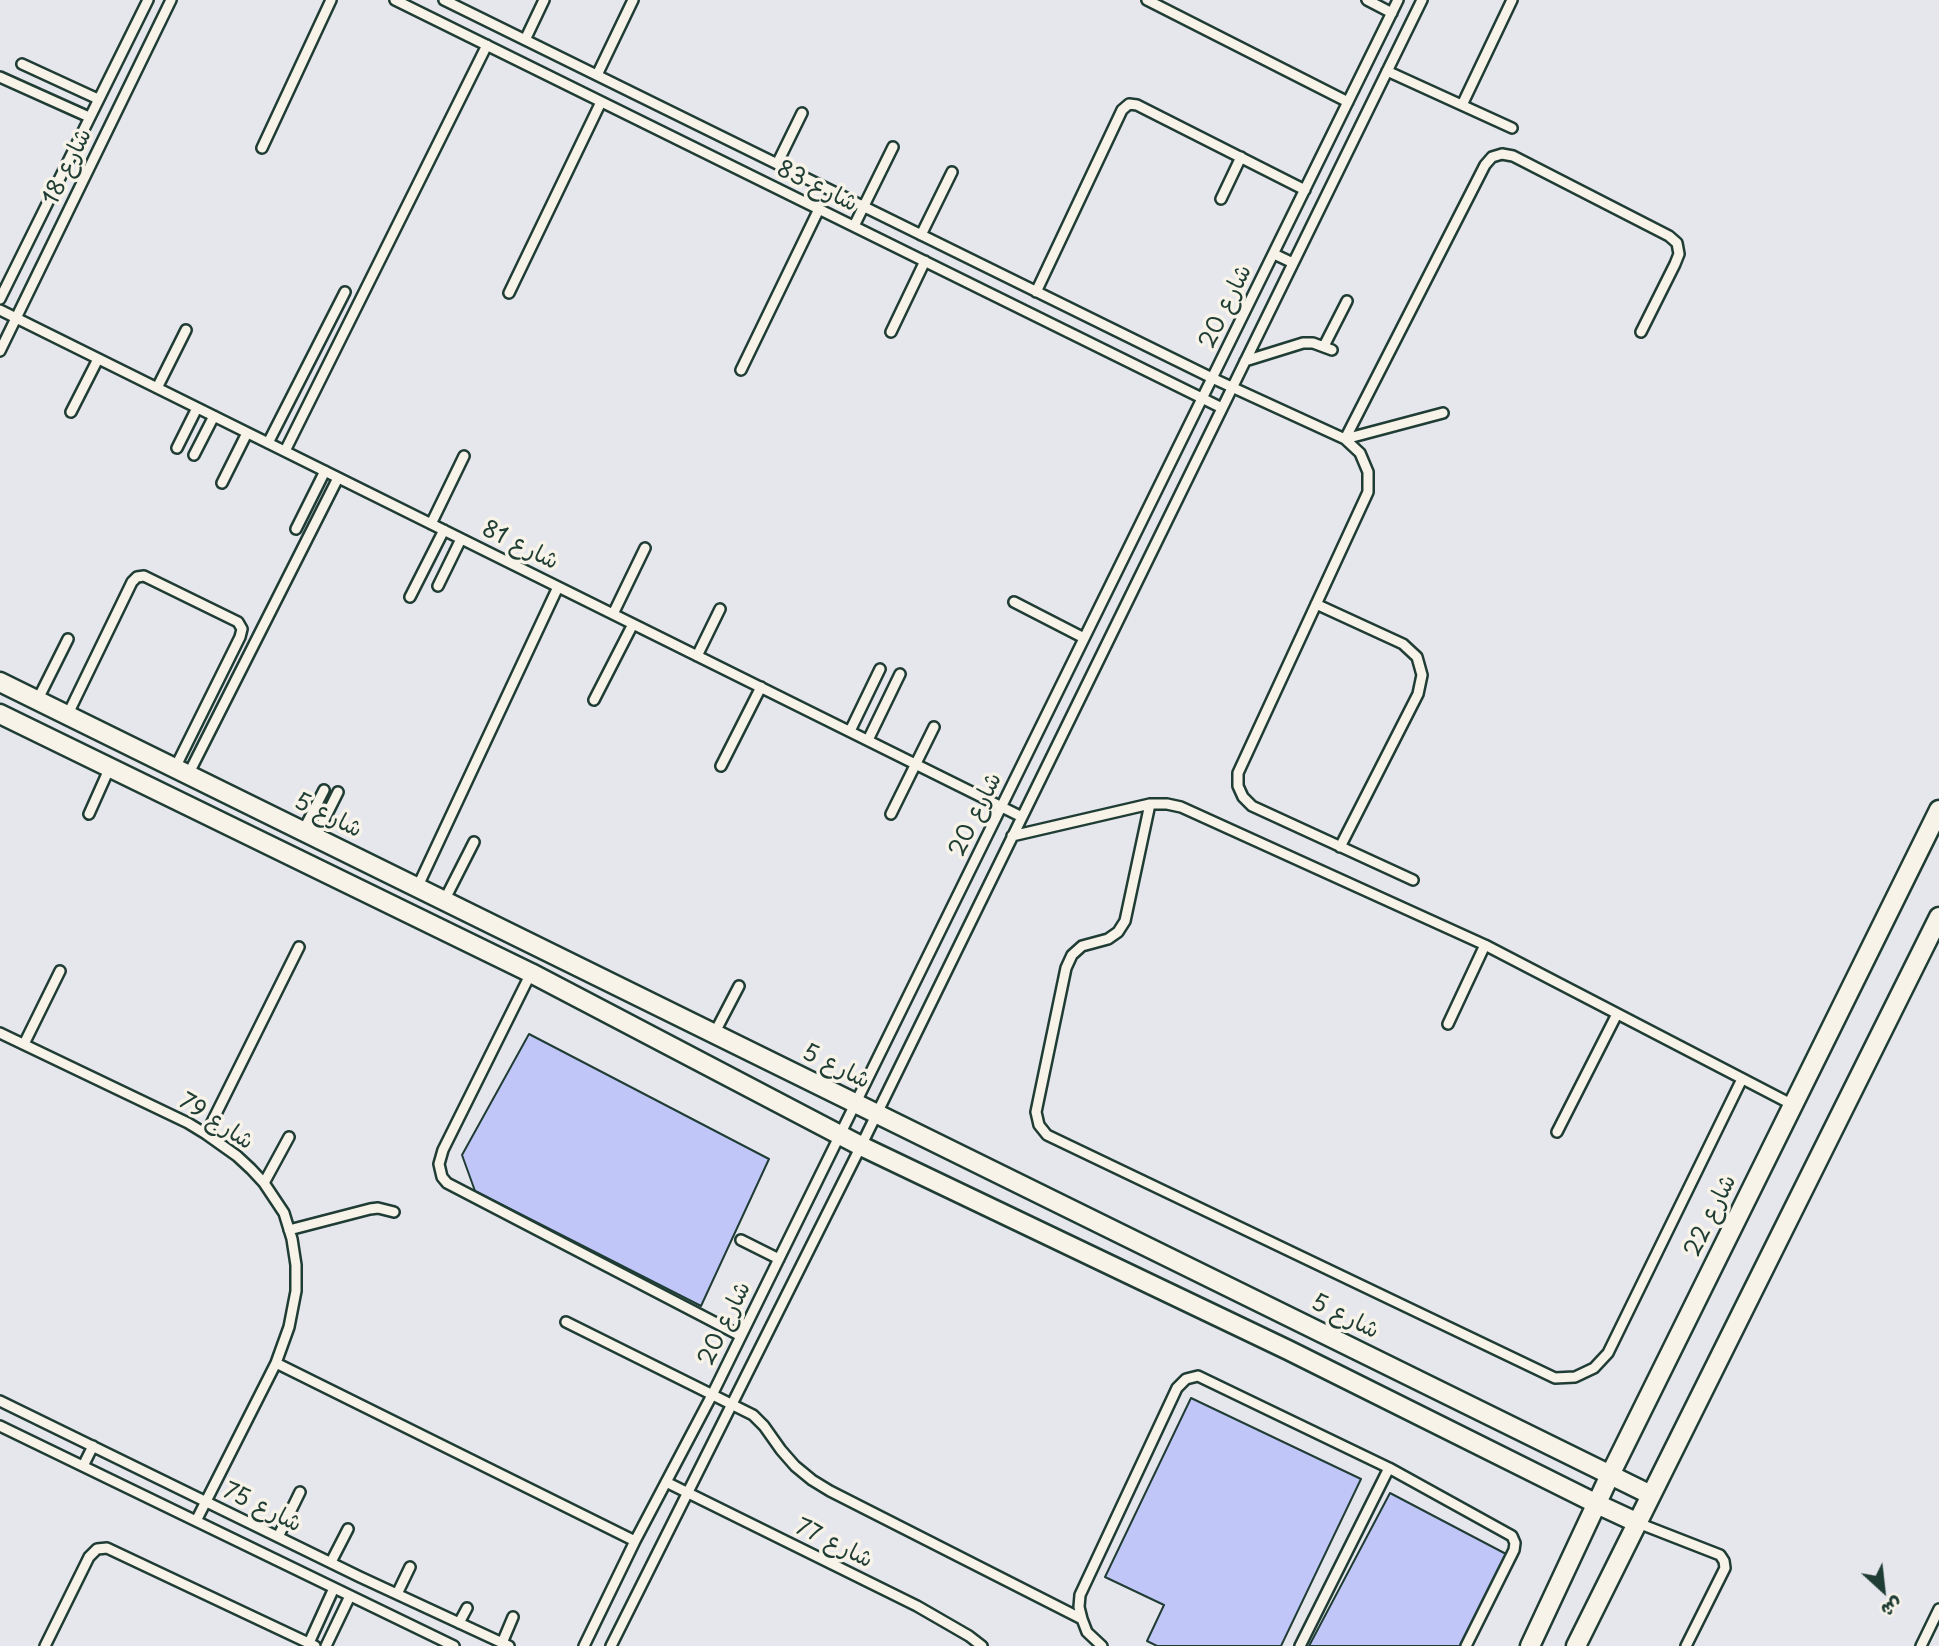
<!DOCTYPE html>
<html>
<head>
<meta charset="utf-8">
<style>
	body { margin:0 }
	#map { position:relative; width:1939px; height:1646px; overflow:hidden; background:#f7f3e8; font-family:"Playpen Sans","Playpen Sans Arabic",sans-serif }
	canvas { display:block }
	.north { position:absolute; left:1848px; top:1555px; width:70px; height:70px; -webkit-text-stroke:5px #f7f3e8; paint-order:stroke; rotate:153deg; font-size:19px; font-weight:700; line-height:28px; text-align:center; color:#1f3d34 }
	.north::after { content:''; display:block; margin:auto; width:24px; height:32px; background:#1f3d34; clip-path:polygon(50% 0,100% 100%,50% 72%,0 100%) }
</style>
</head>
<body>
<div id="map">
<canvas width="1939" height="1646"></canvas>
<div class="north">ش</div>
</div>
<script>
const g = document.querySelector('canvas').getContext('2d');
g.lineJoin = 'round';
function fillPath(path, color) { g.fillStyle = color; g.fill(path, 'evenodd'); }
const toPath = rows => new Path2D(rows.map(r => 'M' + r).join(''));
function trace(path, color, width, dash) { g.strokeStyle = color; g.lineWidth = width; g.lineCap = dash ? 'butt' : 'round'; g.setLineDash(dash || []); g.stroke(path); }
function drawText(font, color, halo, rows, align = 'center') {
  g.font = font + ' "Playpen Sans","Playpen Sans Arabic",sans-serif'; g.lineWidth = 7; g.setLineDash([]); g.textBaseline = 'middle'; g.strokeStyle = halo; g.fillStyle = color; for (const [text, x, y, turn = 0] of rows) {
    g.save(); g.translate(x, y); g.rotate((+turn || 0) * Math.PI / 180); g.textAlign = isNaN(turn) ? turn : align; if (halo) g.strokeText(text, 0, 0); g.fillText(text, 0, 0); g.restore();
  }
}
const built = toPath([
	[0,0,1939,0,1939,1646,0,1646]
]);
const building = toPath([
	[529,1034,769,1159,701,1306,475,1191,462,1155,529,1034],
	[1191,1398,1361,1479,1281,1646,1157,1646,1147,1641,1164,1605,1105,1577,1191,1398],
	[1390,1493,1508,1555,1460,1646,1309,1646,1390,1493]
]);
const lane = toPath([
	[395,0,1222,408],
	[444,0,1212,378,1345,439,1360,453,1368,472,1368,492,1238,773,1238,786,1243,797,1252,806,1413,880],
	[1147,0,1348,102],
	[1367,0,1392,13],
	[525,40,544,0],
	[22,64,98,99],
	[1387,71,1512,128],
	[597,75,633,0],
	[0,77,89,117],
	[1462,105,1512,0],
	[262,148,331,0],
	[777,164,802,113],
	[1221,199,1241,157],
	[854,226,893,147],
	[921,235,952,172],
	[1274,254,1293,263],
	[1036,292,1122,110,1129,104,1137,105,1305,190],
	[509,293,601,102],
	[0,299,148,0],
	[0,310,1022,817],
	[891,332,925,261],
	[1324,346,1347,301],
	[0,351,171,0],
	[1245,361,1303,343,1313,343,1332,350],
	[741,370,819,209],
	[157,388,186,330],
	[71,412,98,359],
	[1345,439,1485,165,1492,157,1502,154,1513,156,1669,236,1677,243,1679,254,1675,264,1641,332],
	[1345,439,1443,413],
	[268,443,345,292],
	[177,448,197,408],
	[285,451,487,45],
	[194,455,214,416],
	[222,483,247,433],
	[431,524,464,456],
	[296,529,325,471],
	[438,586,461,539],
	[410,597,444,530],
	[1014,602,1084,638],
	[1316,604,1403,644,1417,657,1422,675,1418,694,1340,847],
	[613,614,645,548],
	[697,656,720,609],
	[594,700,633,624],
	[37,701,68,639],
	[67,716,132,582,137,577,144,576,238,622,242,629,240,637,175,768],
	[850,731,880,669],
	[868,740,900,674],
	[721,766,761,687],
	[188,775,338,478],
	[1150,804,1125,921,1118,932,1108,939,1082,946,1072,955,1066,968,1036,1112,1039,1125,1047,1135,1555,1378,1575,1377,1594,1368,1608,1353,1742,1079],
	[89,814,110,767],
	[891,814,934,727],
	[303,831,324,790],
	[1012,836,1150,804,1167,804,1181,807,1485,945,1793,1105],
	[315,838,338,792],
	[417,888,558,587],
	[444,901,474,842],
	[531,973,443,1150,439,1164,442,1177,447,1183,741,1336],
	[1448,1024,1485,945],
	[0,1033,188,1123,206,1134,237,1156,251,1169,264,1183,284,1213,292,1239,296,1265,296,1291,289,1327,276,1363,196,1521],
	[714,1034,739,986],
	[24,1044,60,971],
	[1557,1132,1617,1014],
	[206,1134,299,947],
	[264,1183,289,1137],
	[289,1230,370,1209,378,1208,394,1212],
	[741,1240,779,1259],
	[566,1322,753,1415,764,1426,781,1450,795,1466,812,1480,830,1491,1082,1619],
	[276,1363,635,1541],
	[0,1401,360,1577,509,1646],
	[0,1426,454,1646],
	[83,1466,93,1446],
	[666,1482,917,1606,969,1636,982,1646],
	[1638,1523,1720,1555,1724,1561,1725,1568,1686,1646],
	[278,1537,300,1492],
	[331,1562,348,1529],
	[397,1594,410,1567],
	[459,1623,467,1608],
	[309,1643,334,1588],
	[502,1643,513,1617],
	[45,1646,89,1557,97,1549,107,1548,315,1646],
	[326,1646,350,1596],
	[584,1646,635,1541,712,1395,1398,0],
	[611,1646,861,1146,1422,0],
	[1102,1646,1087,1632,1082,1619,1079,1607,1080,1595,1177,1388,1186,1379,1198,1376,1389,1468,1512,1536,1515,1543,1514,1550,1466,1646],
	[1300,1646,1389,1468],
	[1921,1646,1939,1609]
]);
const street = toPath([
	[0,682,1651,1495],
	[0,714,531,973,861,1146,1288,1350,1597,1504,1638,1523],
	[1530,1646,1610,1475,1939,810],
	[1576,1646,1939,917]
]);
const streetNames = [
	["شارع 18",68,167,-64],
	["شارع 83",817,187,26],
	["شارع 20",1226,307,-64],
	["شارع 81",520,546,26],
	["شارع 20",976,815,-64],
	["شارع 5",328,816,26],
	["شارع 5",836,1067,26],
	["شارع 79",216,1122,33],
	["شارع 22",1711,1216,-64],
	["شارع 5",1345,1317,26],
	["شارع 20",725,1324,-64],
	["شارع 75",262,1508,26],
	["شارع 77",834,1544,26]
];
fillPath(built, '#e6e6ed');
fillPath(building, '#c0c6f8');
trace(building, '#1f3d34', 2);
trace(lane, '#1f3d34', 14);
trace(street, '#1f3d34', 23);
trace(lane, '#f7f3e8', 9);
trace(street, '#f7f3e8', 18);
drawText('23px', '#1f3d34', '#f7f3e8', streetNames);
</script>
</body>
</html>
